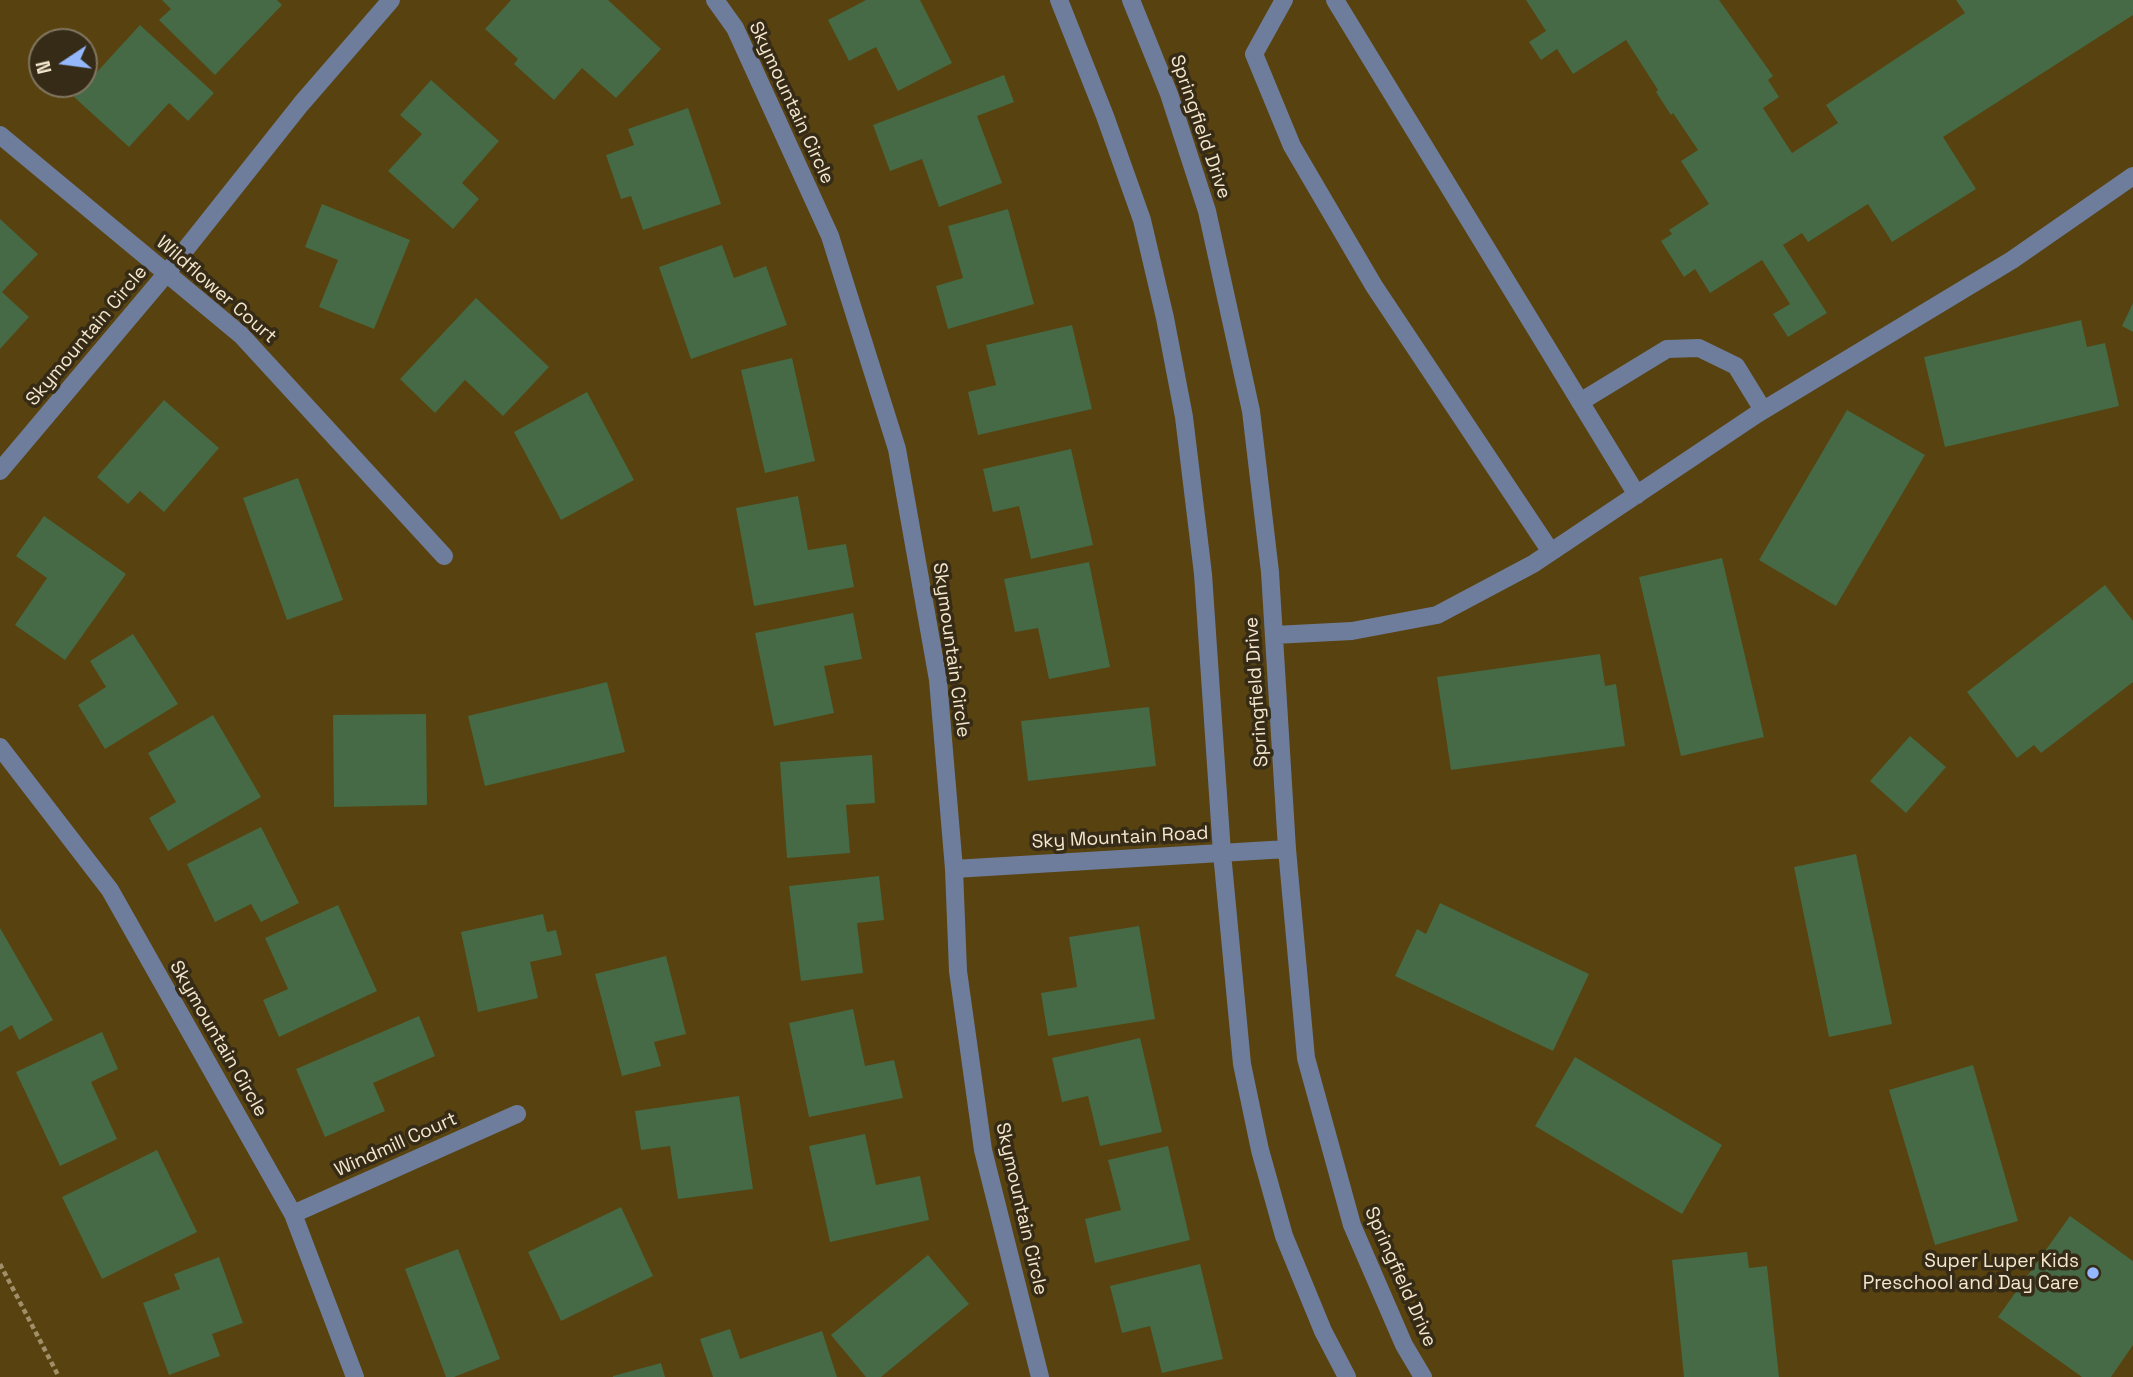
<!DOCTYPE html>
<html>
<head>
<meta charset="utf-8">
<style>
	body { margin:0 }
	#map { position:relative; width:2133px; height:1377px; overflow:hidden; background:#58420f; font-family:"Space Grotesk",sans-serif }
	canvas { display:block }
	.north { position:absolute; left:28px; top:28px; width:70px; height:70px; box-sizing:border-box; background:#352b16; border:2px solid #817660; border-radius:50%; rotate:257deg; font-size:19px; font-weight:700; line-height:28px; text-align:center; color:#f4e7ce }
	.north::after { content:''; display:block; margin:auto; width:24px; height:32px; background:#94b7fd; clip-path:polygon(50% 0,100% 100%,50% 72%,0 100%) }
</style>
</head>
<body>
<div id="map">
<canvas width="2133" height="1377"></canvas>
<div class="north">N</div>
</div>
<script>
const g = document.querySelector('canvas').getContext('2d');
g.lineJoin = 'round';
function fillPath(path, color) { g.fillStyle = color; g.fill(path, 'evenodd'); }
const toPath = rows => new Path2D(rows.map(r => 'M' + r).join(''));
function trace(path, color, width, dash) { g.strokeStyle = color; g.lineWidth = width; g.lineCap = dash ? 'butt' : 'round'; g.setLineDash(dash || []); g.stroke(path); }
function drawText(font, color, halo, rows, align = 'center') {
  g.font = font + ' "Space Grotesk",sans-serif'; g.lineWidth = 7; g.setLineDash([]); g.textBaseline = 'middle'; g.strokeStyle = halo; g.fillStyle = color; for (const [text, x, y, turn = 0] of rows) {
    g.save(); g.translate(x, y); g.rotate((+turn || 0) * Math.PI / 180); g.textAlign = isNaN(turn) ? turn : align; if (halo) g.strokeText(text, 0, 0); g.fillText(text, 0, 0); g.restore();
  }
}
const building = toPath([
	[162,0,277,0,282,5,215,75,159,20,171,9],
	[511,0,608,0,661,49,616,98,582,68,554,100,514,64,518,59,485,29],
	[866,0,920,0,952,63,898,91,876,47,849,61,828,20],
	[1526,0,1719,0,1773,76,1768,80,1779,97,1763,108,1792,153,1838,123,1826,105,1965,13,1956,0,2133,0,2133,15,1943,137,1976,189,1892,242,1868,204,1808,242,1802,233,1783,245,1827,313,1788,337,1773,314,1790,304,1762,260,1710,293,1695,269,1684,277,1661,241,1672,234,1669,230,1709,204,1681,161,1698,150,1673,113,1671,115,1656,92,1658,90,1626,40,1573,74,1557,49,1541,60,1529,42,1546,31],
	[140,25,214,93,188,121,169,103,129,147,74,97],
	[1004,75,1014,102,977,116,1002,183,939,207,922,159,890,171,873,125],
	[431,80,499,141,462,183,479,199,453,229,388,171,422,134,400,115],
	[688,108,721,204,643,230,631,196,621,199,606,155,634,145,628,129],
	[322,204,410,240,374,329,319,307,338,260,305,247],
	[1008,209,1034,304,948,329,936,286,963,278,948,226],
	[0,219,38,254,2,292,29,317,0,349],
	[722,245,734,278,766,266,787,325,691,359,659,267],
	[476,298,549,367,503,416,465,380,435,413,400,379],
	[2133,303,2133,332,2122,326],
	[2081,320,2087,347,2105,343,2119,406,1945,447,1924,357],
	[1072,325,1092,409,978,435,968,392,996,385,986,345],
	[792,358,815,461,765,473,741,370],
	[587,392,634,480,561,520,514,432],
	[164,400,219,448,164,512,140,491,128,504,97,477],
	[1847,410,1925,455,1836,606,1759,560],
	[1071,449,1093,545,1031,559,1019,506,993,512,983,469],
	[298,478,343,600,287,620,243,498],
	[798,496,808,550,846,544,854,587,754,606,736,508],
	[44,516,126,574,65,660,15,625,47,578,16,556],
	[1722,558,1764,737,1681,756,1639,577],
	[1089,562,1110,667,1049,679,1038,628,1015,632,1004,579],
	[2105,585,2133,621,2133,682,2041,753,2034,745,2017,758,1967,692],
	[853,613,862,659,824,666,834,713,774,726,755,633],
	[133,634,178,704,105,749,78,705,106,687,90,661],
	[1600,654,1605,686,1616,684,1625,746,1451,770,1437,677],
	[607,682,625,752,485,786,468,716],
	[1149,707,1156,766,1028,781,1021,721],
	[426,714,427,805,334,807,333,715],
	[213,715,261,797,168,851,149,818,176,802,148,753],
	[1910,736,1946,767,1906,813,1870,781],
	[872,755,875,803,846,805,850,853,787,858,780,762],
	[261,827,299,903,261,922,251,904,215,922,187,864],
	[1856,854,1892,1024,1829,1037,1794,867],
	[879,876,884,920,857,923,863,973,801,981,789,886],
	[1440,903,1589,974,1553,1051,1395,976,1417,929,1426,934],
	[338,905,377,991,279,1037,263,1000,288,989,265,938],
	[543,914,547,932,556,930,562,955,530,962,538,998,478,1012,461,932],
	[1139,926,1155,1019,1048,1036,1041,993,1077,987,1069,937],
	[0,928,53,1020,19,1040,12,1025,0,1032],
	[666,956,686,1034,654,1042,661,1066,622,1076,595,974],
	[853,1009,865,1066,894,1060,903,1098,809,1117,789,1023],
	[419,1016,435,1056,373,1083,385,1111,325,1137,296,1069],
	[102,1032,118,1069,91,1082,117,1139,60,1166,16,1072],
	[1140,1038,1162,1132,1100,1146,1088,1096,1062,1102,1052,1058],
	[1575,1057,1722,1145,1682,1214,1535,1126],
	[1973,1065,2018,1221,1935,1245,1889,1090],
	[739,1096,753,1189,678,1199,670,1146,641,1150,635,1111],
	[865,1134,876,1185,920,1176,929,1220,830,1242,809,1146],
	[1168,1146,1190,1240,1095,1263,1085,1219,1121,1210,1108,1160],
	[157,1150,197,1232,102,1279,62,1197],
	[621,1207,653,1276,561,1321,528,1252],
	[2070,1216,2133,1261,2133,1345,2111,1377,2082,1377,1998,1317],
	[458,1249,500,1359,454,1377,446,1377,405,1269],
	[1747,1252,1749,1268,1767,1266,1779,1377,1684,1377,1672,1260],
	[928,1255,969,1304,881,1377,866,1377,831,1335],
	[219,1257,243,1323,212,1334,220,1356,169,1375,143,1303,180,1289,174,1274],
	[1200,1264,1223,1359,1162,1373,1150,1326,1122,1333,1110,1286],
	[730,1329,740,1359,822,1331,837,1377,713,1377,700,1339],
	[661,1363,665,1377,613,1377,613,1376]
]);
const path = toPath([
	[0,1264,59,1377]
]);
const minor = toPath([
	[715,0,735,28,830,236,897,449,938,680,954,869,958,971,983,1150,1040,1377],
	[1059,0,1105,116,1142,220,1165,318,1184,417,1203,574,1222,853,1242,1064,1260,1150,1284,1236,1323,1331,1347,1377],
	[1131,0,1169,94,1207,211,1251,411,1270,572,1287,849,1306,1058,1352,1225,1404,1345,1423,1377],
	[1284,0,1254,54,1292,146,1374,286,1551,552],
	[1335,0,1637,495],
	[0,135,241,335,444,556],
	[1580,402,1667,349,1699,348,1736,366,1763,410],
	[0,471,166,274,301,104,391,0],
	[1274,635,1352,631,1437,615,1533,564,1757,414,2012,260,2133,176],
	[0,747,110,890,293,1214,355,1377],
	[954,869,1287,849],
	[293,1214,517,1114]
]);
const markers = [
	[2093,1273,7,"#94b7fd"]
];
const streetNames = [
	["Skymountain Circle",791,103,65],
	["Springfield Drive",1200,127,71],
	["Wildflower Court",216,290,41],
	["Skymountain Circle",87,336,-50],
	["Skymountain Circle",951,650,82],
	["Springfield Drive",1257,692,-94],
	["Sky Mountain Road",1120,838,-3],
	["Skymountain Circle",218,1039,60],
	["Windmill Court",396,1145,-24],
	["Skymountain Circle",1021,1209,77],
	["Springfield Drive",1400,1277,66]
];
const poiNames = [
	["Super Luper Kids",2079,1262],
	["Preschool and Day Care",2079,1284]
];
fillPath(building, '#456a45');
trace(path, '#a18f69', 4.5, [5, 3.5]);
trace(minor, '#6e7d9c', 18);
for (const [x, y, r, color] of markers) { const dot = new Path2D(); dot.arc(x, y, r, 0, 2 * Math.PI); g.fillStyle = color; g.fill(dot); trace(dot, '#352b16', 2.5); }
drawText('19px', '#f4e7ce', '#352b16', streetNames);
drawText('19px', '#f4e7ce', '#352b16', poiNames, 'right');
</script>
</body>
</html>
